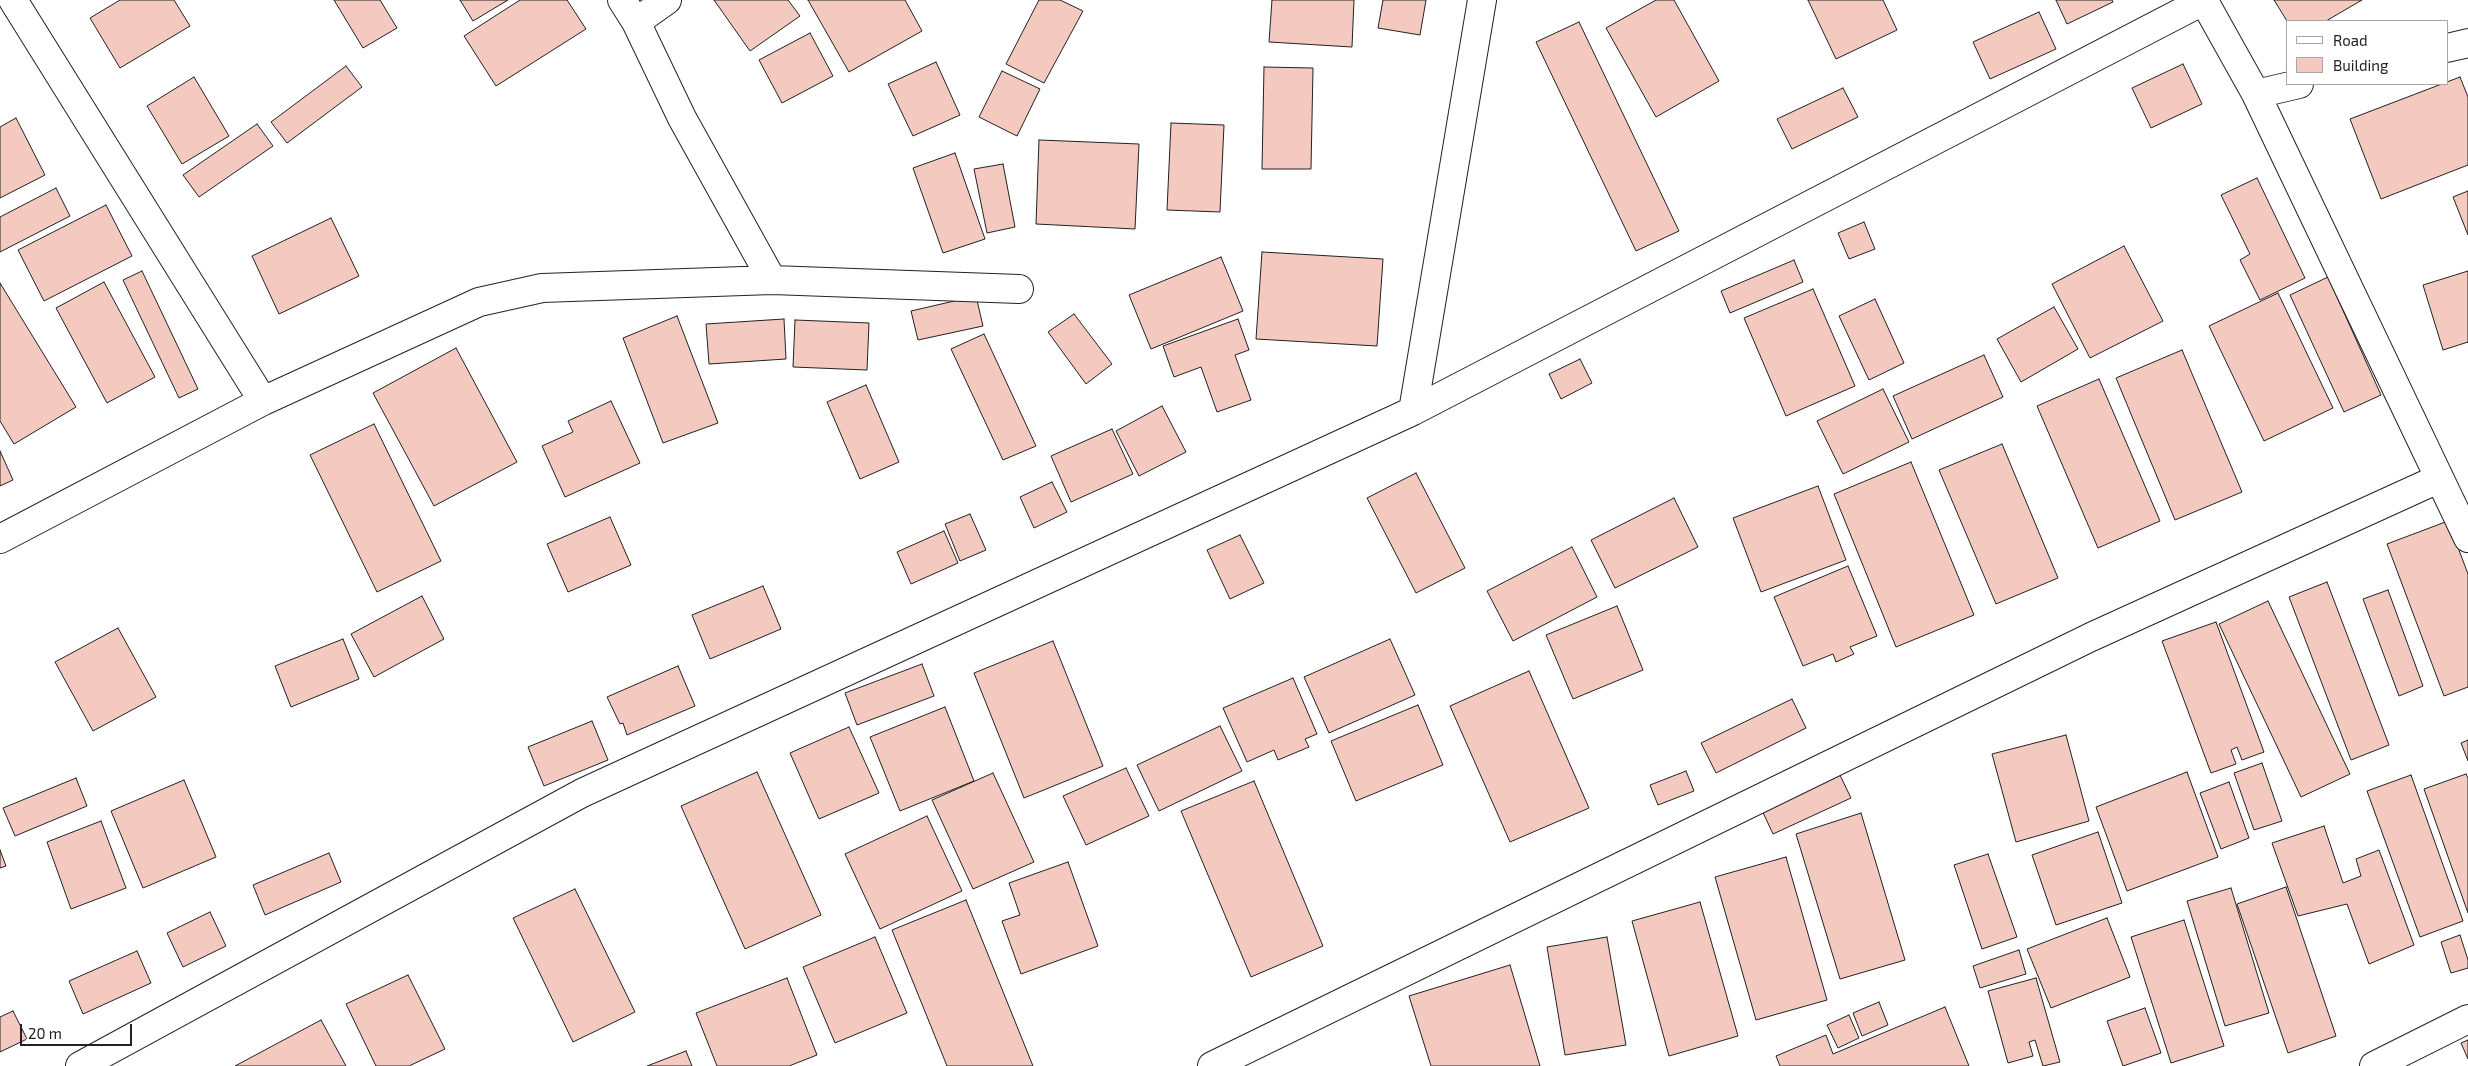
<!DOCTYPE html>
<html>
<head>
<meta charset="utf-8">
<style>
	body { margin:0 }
	#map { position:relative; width:2468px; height:1066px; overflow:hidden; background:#fff; font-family:"Exo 2",sans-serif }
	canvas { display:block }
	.legend { position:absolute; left:2286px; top:20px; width:162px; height:65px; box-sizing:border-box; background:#fff; border:1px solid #a7a7a7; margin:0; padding:6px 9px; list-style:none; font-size:15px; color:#222 }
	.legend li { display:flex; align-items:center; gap:10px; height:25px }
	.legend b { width:25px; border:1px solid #a7a7a7 }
	.scale { position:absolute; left:20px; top:1024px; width:112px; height:22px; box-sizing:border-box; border:2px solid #222; border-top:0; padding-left:6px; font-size:15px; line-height:18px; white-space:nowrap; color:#222; -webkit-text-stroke:4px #fff; paint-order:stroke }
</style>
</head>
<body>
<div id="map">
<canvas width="2468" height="1066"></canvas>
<ul class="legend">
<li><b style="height:6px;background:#fff"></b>Road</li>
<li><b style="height:14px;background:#f3c9c0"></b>Building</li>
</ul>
<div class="scale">20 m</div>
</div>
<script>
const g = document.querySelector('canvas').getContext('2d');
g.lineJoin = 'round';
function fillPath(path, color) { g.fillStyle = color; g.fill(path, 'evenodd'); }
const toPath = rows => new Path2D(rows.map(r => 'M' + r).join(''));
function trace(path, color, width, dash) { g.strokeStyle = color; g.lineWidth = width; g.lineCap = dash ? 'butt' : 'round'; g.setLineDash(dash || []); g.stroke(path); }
const building = toPath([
	[120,0,174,0,190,26,120,68,90,18,120,0],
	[334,0,380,0,397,28,363,48,334,0],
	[460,0,508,0,473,21,460,0],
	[520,0,567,0,586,29,496,86,464,36,520,0],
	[714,0,788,0,800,16,750,51,714,0],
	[808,0,905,0,922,31,849,72,808,0],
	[1039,0,1060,0,1083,11,1044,83,1006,64,1039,0],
	[1272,0,1354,0,1352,47,1269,42,1272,0],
	[1383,0,1426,0,1420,35,1378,28,1383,0],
	[1656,0,1674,0,1719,81,1656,117,1606,28,1656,0],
	[1808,0,1883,0,1897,30,1836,59,1808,0],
	[2056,0,2112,0,2113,2,2067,24,2056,0],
	[2274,0,2362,0,2326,21,2287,21,2274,0],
	[2039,12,2056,49,1990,79,1973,42,2039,12],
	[1579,22,1679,231,1636,251,1536,42,1579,22],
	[810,33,833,76,782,103,759,60,810,33],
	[936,62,960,115,913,136,888,84,936,62],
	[2183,64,2202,104,2151,128,2132,88,2183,64],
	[346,66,362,87,287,143,271,122,346,66],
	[1264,67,1313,68,1311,169,1262,169,1264,67],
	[1002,71,1040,89,1017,136,979,117,1002,71],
	[194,77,229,136,182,164,147,106,194,77],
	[2460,77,2468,97,2468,165,2381,199,2350,119,2460,77],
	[1843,88,1858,117,1792,149,1777,119,1843,88],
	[16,118,45,175,0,198,0,127,16,118],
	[1171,123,1224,125,1220,212,1167,210,1171,123],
	[257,124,273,146,199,197,183,175,257,124],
	[1039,140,1139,144,1135,229,1036,224,1039,140],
	[955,153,985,239,943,253,913,168,955,153],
	[1003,164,1015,227,987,233,974,169,1003,164],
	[2257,178,2305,278,2260,300,2240,260,2250,254,2221,195,2257,178],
	[56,188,70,216,0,252,0,217,56,188],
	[2468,191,2468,235,2453,197,2468,191],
	[106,205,132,256,44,301,18,250,106,205],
	[331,218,359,276,279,314,252,256,331,218],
	[1864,222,1875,249,1849,259,1838,233,1864,222],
	[2124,246,2163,321,2090,358,2052,284,2124,246],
	[1262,252,1383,259,1377,346,1256,339,1262,252],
	[1221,257,1243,311,1151,349,1129,295,1221,257],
	[1794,260,1803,282,1730,313,1721,291,1794,260],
	[142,271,198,389,179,398,123,280,142,271],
	[2468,271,2468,342,2443,350,2423,285,2468,271],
	[2328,277,2381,395,2344,412,2290,295,2328,277],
	[104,282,155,377,107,403,56,308,104,282],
	[0,283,76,407,14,444,0,421,0,283],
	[1813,289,1855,386,1786,416,1744,318,1813,289],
	[2278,293,2333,408,2264,441,2209,326,2278,293],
	[976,296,983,326,918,340,911,311,976,296],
	[1875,299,1904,363,1869,380,1839,316,1875,299],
	[2054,307,2078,349,2021,382,1997,339,2054,307],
	[1074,314,1112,364,1086,384,1048,332,1074,314],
	[677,316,718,423,663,443,623,338,677,316],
	[784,319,786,359,709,364,706,324,784,319],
	[1238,319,1249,350,1235,355,1251,400,1217,412,1201,367,1174,377,1163,346,1238,319],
	[795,320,869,323,867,370,793,367,795,320],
	[984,334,1036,446,1003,460,951,349,984,334],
	[456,348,517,462,434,506,373,393,456,348],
	[2182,350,2242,492,2175,520,2116,378,2182,350],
	[1984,355,2003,397,1912,439,1893,396,1984,355],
	[1580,359,1592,383,1561,399,1549,374,1580,359],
	[2099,379,2160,521,2098,548,2037,406,2099,379],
	[866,385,899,462,860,479,827,402,866,385],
	[1883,389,1909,442,1843,474,1817,421,1883,389],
	[611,401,640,463,565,497,542,446,573,432,568,421,611,401],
	[1162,406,1186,452,1139,476,1116,431,1162,406],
	[374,424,441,561,377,592,310,455,374,424],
	[1112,429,1133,474,1071,502,1051,456,1112,429],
	[2002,444,2058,578,1996,604,1939,470,2002,444],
	[0,451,13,480,0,486,0,451],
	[1911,462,1974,615,1896,647,1834,494,1911,462],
	[1416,473,1465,568,1416,593,1367,498,1416,473],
	[1052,482,1067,512,1034,528,1020,497,1052,482],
	[1818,486,1846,560,1761,592,1733,518,1818,486],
	[1674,498,1698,547,1615,588,1591,540,1674,498],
	[970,514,986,550,960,561,945,524,970,514],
	[610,517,631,565,568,592,547,544,610,517],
	[2448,521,2468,574,2468,687,2444,696,2387,544,2448,521],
	[944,531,958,563,911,584,897,552,944,531],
	[1240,535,1264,583,1230,599,1207,550,1240,535],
	[1572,547,1597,597,1513,641,1487,591,1572,547],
	[1848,566,1877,636,1850,647,1854,654,1836,662,1833,654,1803,666,1774,597,1848,566],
	[2327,582,2389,745,2351,760,2289,597,2327,582],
	[763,586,781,629,710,659,692,615,763,586],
	[2388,590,2423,686,2399,696,2363,599,2388,590],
	[422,596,444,639,374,677,351,634,422,596],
	[2268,601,2350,774,2301,797,2219,624,2268,601],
	[1617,606,1643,670,1573,699,1546,635,1617,606],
	[2216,622,2264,752,2242,760,2237,747,2231,750,2236,764,2211,773,2162,641,2216,622],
	[118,628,156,697,93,731,55,662,118,628],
	[343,639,359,679,291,707,275,666,343,639],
	[1390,639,1415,695,1329,733,1304,677,1390,639],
	[1053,641,1103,766,1024,798,974,673,1053,641],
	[922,664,934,696,857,725,845,693,922,664],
	[678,666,695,706,627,735,623,723,620,724,607,697,678,666],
	[1529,671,1589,808,1510,842,1450,706,1529,671],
	[1293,678,1317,734,1305,739,1309,747,1278,760,1274,750,1247,762,1223,708,1293,678],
	[1792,699,1806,728,1716,773,1701,743,1792,699],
	[1418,705,1443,765,1356,801,1331,741,1418,705],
	[945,707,974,781,900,811,870,737,945,707],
	[592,721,608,760,544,786,528,747,592,721],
	[1220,726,1242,771,1159,811,1137,765,1220,726],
	[849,727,879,793,819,819,790,753,849,727],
	[2066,735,2089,821,2016,842,1992,754,2066,735],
	[2468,740,2468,761,2461,743,2468,740],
	[2262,763,2282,821,2254,830,2234,773,2262,763],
	[1126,768,1149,816,1086,845,1063,796,1126,768],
	[1686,771,1694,791,1658,805,1650,785,1686,771],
	[1838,771,1851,798,1773,834,1760,806,1838,771],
	[757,772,821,915,745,949,681,806,757,772],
	[2187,772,2218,857,2127,891,2096,807,2187,772],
	[993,773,1034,862,973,889,932,800,993,773],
	[2466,774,2468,778,2468,913,2424,789,2466,774],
	[2411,775,2463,921,2420,937,2367,791,2411,775],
	[76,778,87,806,15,836,3,808,76,778],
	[184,780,216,857,143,888,111,811,184,780],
	[1254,781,1323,946,1251,977,1181,811,1254,781],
	[2229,782,2249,838,2221,849,2200,793,2229,782],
	[1861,813,1905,960,1840,979,1796,834,1861,813],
	[927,816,962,891,880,929,845,854,927,816],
	[101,821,126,888,71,909,47,842,101,821],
	[2324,826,2343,883,2361,876,2356,859,2379,850,2414,945,2369,964,2347,904,2298,916,2272,843,2324,826],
	[2098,832,2122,903,2056,925,2032,855,2098,832],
	[0,850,6,866,0,868,0,850],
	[329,853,341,882,265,915,253,885,329,853],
	[1988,854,2017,937,1982,949,1954,865,1988,854],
	[1786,857,1827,1000,1756,1020,1715,877,1786,857],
	[1068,862,1098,946,1021,974,1002,921,1020,915,1009,883,1068,862],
	[2286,887,2336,1036,2288,1053,2237,904,2286,887],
	[2231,888,2269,1013,2225,1026,2187,901,2231,888],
	[575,889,635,1012,573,1042,513,918,575,889],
	[966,900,1033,1066,947,1066,892,930,966,900],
	[1700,902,1738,1036,1669,1056,1632,921,1700,902],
	[210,912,226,946,183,967,167,933,210,912],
	[2107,918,2130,977,2051,1008,2027,949,2107,918],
	[2184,920,2224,1046,2171,1063,2131,937,2184,920],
	[2460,935,2468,960,2468,968,2451,973,2441,942,2460,935],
	[875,937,907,1013,835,1043,803,967,875,937],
	[1607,937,1626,1045,1565,1055,1547,947,1607,937],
	[2019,950,2026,974,1980,988,1973,966,2019,950],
	[137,951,151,983,83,1014,69,981,137,951],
	[1510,965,1540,1066,1431,1066,1409,996,1510,965],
	[408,975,445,1049,409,1066,376,1066,346,1004,408,975],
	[787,978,817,1055,789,1066,717,1066,696,1013,787,978],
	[2036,978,2060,1062,2043,1066,2035,1040,2029,1042,2033,1056,2008,1063,1988,991,2036,978],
	[1879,1002,1888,1025,1862,1036,1853,1013,1879,1002],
	[1945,1007,1969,1066,1780,1066,1776,1056,1826,1035,1833,1054,1945,1007],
	[2145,1008,2161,1053,2123,1066,2107,1021,2145,1008],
	[13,1011,27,1039,0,1052,0,1017,13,1011],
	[1849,1015,1859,1038,1838,1048,1827,1025,1849,1015],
	[321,1020,346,1066,235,1066,321,1020],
	[2468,1040,2468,1059,2461,1043,2468,1040],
	[686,1051,692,1066,647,1066,686,1051]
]);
const minor = toPath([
	[13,0,263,401],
	[622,0,636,22,682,118,772,280],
	[2204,1,2256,94,2468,538],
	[636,22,667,0],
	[2447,48,2468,43],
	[2256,94,2299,84],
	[1413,411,1482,0],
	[0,539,263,401,479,302,542,288,772,280,1019,289],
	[80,1066,582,793,1413,411,2205,0],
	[1212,1066,2091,637,2438,479],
	[2374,1066,2468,1019]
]);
fillPath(building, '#f3c9c0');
trace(building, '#222', 1);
trace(minor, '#222', 30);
trace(minor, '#fff', 28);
</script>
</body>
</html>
